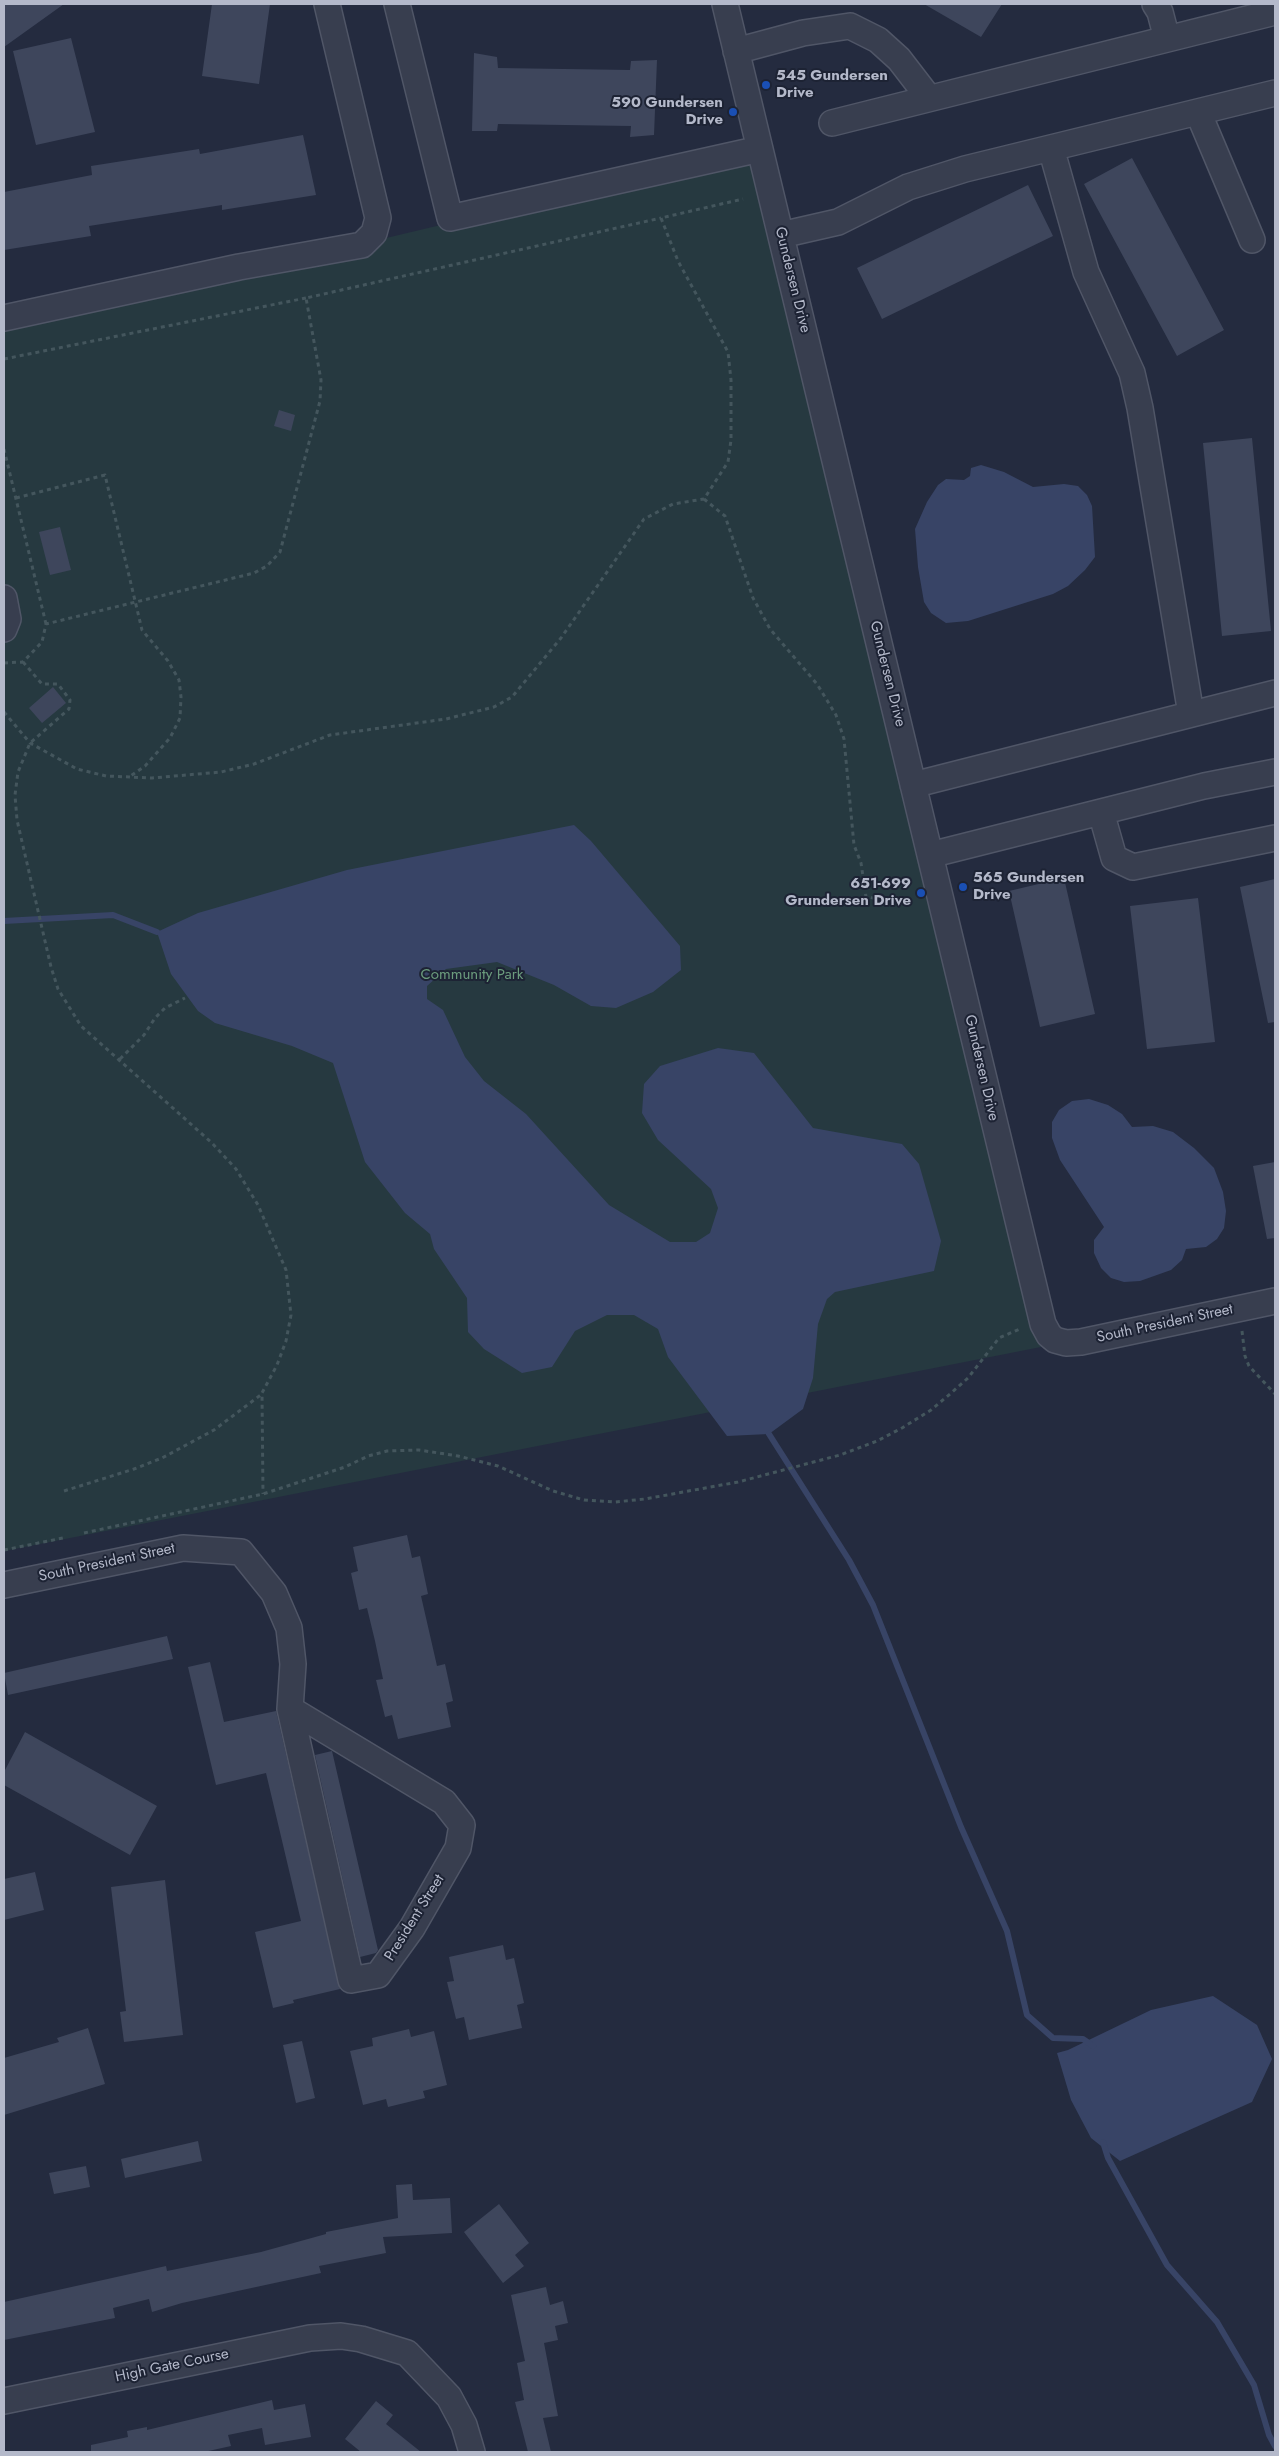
<!DOCTYPE html>
<html>
<head>
<meta charset="utf-8">
<style>
	body { margin:0 }
	#map { position:relative; width:1279px; height:2456px; overflow:hidden; background:#242b3f; font-family:Jost,sans-serif }
	canvas { display:block }
	.frame { position:absolute; inset:0; border:5px solid #b4b9ca; pointer-events:none }
</style>
</head>
<body>
<div id="map">
<canvas width="1279" height="2456"></canvas>
<div class="frame"></div>
</div>
<script>
const g = document.querySelector('canvas').getContext('2d');
g.lineJoin = 'round';
function fillPath(path, color) { g.fillStyle = color; g.fill(path, 'evenodd'); }
const toPath = rows => new Path2D(rows.map(r => 'M' + r).join(''));
function trace(path, color, width, dash) { g.strokeStyle = color; g.lineWidth = width; g.lineCap = dash ? 'butt' : 'round'; g.setLineDash(dash || []); g.stroke(path); }
function drawText(font, color, halo, rows, align = 'center') {
  g.font = font + ' Jost,sans-serif'; g.lineWidth = 4; g.setLineDash([]); g.textBaseline = 'middle'; g.strokeStyle = halo; g.fillStyle = color; for (const [text, x, y, turn = 0] of rows) {
    g.save(); g.translate(x, y); g.rotate((+turn || 0) * Math.PI / 180); g.textAlign = isNaN(turn) ? turn : align; if (halo) g.strokeText(text, 0, 0); g.fillText(text, 0, 0); g.restore();
  }
}
const green = toPath([
	[760,149,1041,1347,4,1551,4,329]
]);
const water = toPath([
	[981,465,1004,472,1033,487,1064,484,1078,486,1087,495,1092,506,1095,557,1085,570,1068,586,1053,594,968,621,946,623,931,613,924,602,918,567,915,529,927,502,938,485,946,479,964,480,970,476,971,468],
	[574,825,591,841,680,946,681,970,653,992,616,1008,591,1006,554,985,497,962,446,969,427,986,427,999,443,1010,465,1057,484,1081,526,1114,609,1205,670,1242,696,1242,710,1233,718,1208,711,1189,658,1140,642,1113,644,1084,660,1066,718,1048,754,1053,813,1128,902,1144,919,1164,941,1241,934,1271,835,1292,827,1299,818,1324,813,1378,803,1409,769,1434,727,1436,668,1357,658,1329,634,1315,607,1315,575,1331,552,1367,522,1373,484,1349,468,1332,467,1298,434,1249,430,1234,405,1213,365,1162,333,1063,292,1046,215,1023,198,1011,171,974,157,932,198,913,347,870],
	[1089,1099,1108,1105,1122,1114,1132,1127,1153,1126,1173,1132,1194,1148,1214,1168,1223,1192,1226,1211,1224,1228,1217,1239,1206,1247,1186,1249,1182,1260,1171,1270,1140,1281,1124,1282,1111,1278,1101,1268,1094,1253,1094,1240,1104,1227,1060,1160,1052,1138,1052,1122,1059,1110,1072,1101],
	[1213,1996,1257,2025,1272,2059,1252,2102,1120,2161,1091,2138,1071,2100,1057,2053,1068,2050,1151,2010]
]);
const stream = toPath([
	[4,921,113,915,157,932],
	[769,1434,849,1560,873,1605,961,1827,1007,1931,1027,2015,1053,2038,1083,2039,1093,2046],
	[1103,2142,1108,2158,1167,2265,1217,2322,1254,2385,1269,2435,1275,2446]
]);
const building = toPath([
	[4,4,64,4,4,47],
	[212,4,270,4,259,84,202,76],
	[924,4,1002,4,981,37],
	[71,38,95,132,36,145,13,51],
	[474,53,497,57,498,68,630,70,631,61,657,60,654,135,630,137,631,126,498,124,497,131,472,131],
	[303,135,316,195,222,210,222,205,89,226,91,236,4,250,4,192,92,175,91,166,199,149,200,154],
	[1132,158,1224,330,1177,356,1084,184],
	[1028,185,1053,236,882,319,857,268],
	[279,410,295,415,291,431,274,426],
	[1252,438,1271,631,1222,636,1203,443],
	[60,527,71,570,50,575,39,532],
	[53,687,66,703,42,723,29,708],
	[1064,878,1095,1014,1040,1027,1009,891],
	[1275,879,1275,1022,1268,1023,1240,887],
	[1198,898,1215,1042,1147,1049,1130,906],
	[1275,1162,1275,1238,1267,1239,1253,1166],
	[407,1535,412,1558,420,1556,428,1594,421,1596,437,1666,445,1664,453,1701,446,1703,451,1727,398,1739,392,1715,385,1717,376,1680,383,1679,375,1641,367,1608,359,1610,351,1573,358,1571,353,1547],
	[167,1636,173,1659,8,1695,4,1673],
	[210,1662,224,1722,276,1711,340,1989,293,2000,294,2003,273,2008,255,1932,301,1921,266,1773,216,1785,188,1667],
	[25,1732,157,1806,130,1855,4,1785,4,1772],
	[332,1751,378,1950,376,1953,360,1957,315,1755],
	[35,1872,44,1910,4,1920,4,1879],
	[165,1880,183,2035,124,2042,120,2012,126,2011,111,1887],
	[503,1945,506,1960,514,1958,524,2003,517,2005,522,2028,469,2040,464,2017,456,2019,447,1982,454,1981,449,1957],
	[88,2028,105,2084,4,2115,4,2058,59,2042,57,2038],
	[409,2029,411,2037,434,2031,447,2085,423,2091,425,2098,388,2107,386,2099,363,2105,350,2051,373,2046,372,2038],
	[302,2041,315,2098,296,2103,283,2045],
	[198,2141,202,2161,125,2178,121,2159],
	[86,2166,90,2187,54,2194,49,2173],
	[412,2184,413,2200,450,2198,452,2233,383,2237,386,2253,319,2266,321,2273,182,2303,152,2312,149,2299,113,2308,115,2318,4,2340,4,2302,166,2266,167,2271,261,2252,326,2234,326,2232,398,2218,396,2185],
	[499,2204,529,2243,515,2255,524,2266,503,2283,464,2232],
	[546,2287,550,2305,563,2301,568,2323,555,2326,558,2340,544,2343,558,2416,543,2418,551,2452,528,2452,515,2402,524,2400,517,2363,525,2361,511,2295],
	[272,2400,274,2410,305,2404,311,2437,265,2445,262,2428,228,2435,231,2446,204,2452,91,2452,91,2445,128,2437,127,2431,147,2427,147,2430],
	[376,2401,393,2415,386,2424,421,2452,361,2452,345,2439]
]);
const path = toPath([
	[4,359,306,298],
	[4,449,46,624],
	[16,498,105,475,142,630,168,661,179,680,181,697,180,718,170,738,145,766,129,777],
	[704,499,725,516,753,598,770,629,817,684,836,715,844,739,854,845,861,863,866,897,911,903],
	[23,662,42,684,58,684,70,700,69,709,30,743,18,772,15,795,17,820,51,967,58,989,81,1026,212,1143,236,1169,258,1205,286,1270,291,1315,286,1341,277,1365,262,1393,263,1494],
	[4,663,23,662,42,642,46,624,254,573,267,566,280,552,320,401,321,380,306,298,661,218],
	[4,712,30,743,77,769,106,776,152,778,221,772,254,764,330,735,446,719,494,707,512,697,561,638,644,519,673,504,704,499,728,462,731,440,731,380,728,352,678,261,661,218,743,199],
	[120,1059,144,1035,155,1018,165,1008,185,998],
	[1242,1331,1245,1356,1249,1366,1275,1394],
	[64,1491,134,1469,162,1458,214,1430,262,1394],
	[84,1533,263,1494,345,1467,368,1456,387,1451,419,1450,458,1456,498,1466,553,1491,584,1500,615,1502,645,1499,738,1482,840,1455,877,1441,902,1428,931,1410,950,1394,968,1378,999,1338,1022,1328],
	[4,1550,63,1538]
]);
const minor = toPath([
	[397,4,450,218,760,149],
	[725,4,1043,1324,1049,1335,1055,1340,1066,1343,1081,1342,1275,1301],
	[1155,4,1160,12,1167,39],
	[736,51,803,33,850,26,878,40,899,59,929,98],
	[1198,112,1252,240],
	[832,123,1275,12],
	[1051,148,1086,272,1132,373,1140,408,1191,714],
	[781,235,838,222,908,187,965,169,1275,93],
	[4,318,239,267,362,245,374,233,378,218,327,4],
	[4,598,8,619,4,629],
	[913,785,1275,693],
	[1101,812,1114,858,1133,867,1275,838],
	[930,855,1204,786,1275,772],
	[4,1585,183,1548,241,1552,274,1593,289,1628,293,1664,290,1709,444,1802,462,1825,458,1848,412,1928,378,1975,351,1980,290,1709],
	[4,2401,310,2338,341,2336,361,2339,407,2353,449,2397,464,2425,472,2452]
]);
const markers = [
	[766,85,5,"#1a4fb4"],
	[733,112,5,"#1a4fb4"],
	[963,887,5,"#1a4fb4"],
	[921,893,5,"#1a4fb4"]
];
const poiNames = [
	["545 Gundersen",776,76],
	["Drive",776,93],
	["590 Gundersen",723,103,"right"],
	["Drive",723,120,"right"],
	["565 Gundersen",973,878],
	["Drive",973,895],
	["651-699",911,884,"right"],
	["Grundersen Drive",911,901,"right"]
];
const streetNames = [
	["Gundersen Drive",792,280,76],
	["Gundersen Drive",887,674,76],
	["Gundersen Drive",981,1068,77],
	["South President Street",1165,1324,-12],
	["South President Street",107,1563,-12],
	["President Street",415,1918,-58],
	["High Gate Course",172,2366,-12]
];
const parkNames = [
	["Community Park",472,975]
];
fillPath(green, '#263940');
fillPath(water, '#384466');
trace(stream, '#384466', 6);
fillPath(building, '#3e465c');
trace(minor, '#505667', 28);
trace(path, '#44565d', 3, [4, 4]);
trace(minor, '#383e4f', 25);
for (const [x, y, r, color] of markers) { const dot = new Path2D(); dot.arc(x, y, r, 0, 2 * Math.PI); g.fillStyle = color; g.fill(dot); trace(dot, '#1d2334', 2); }
drawText('bold 15px', '#b4b9ca', '#1d2334', poiNames, 'left');
drawText('15px', '#b4b9ca', '#1d2334', streetNames);
drawText('15px', '#6b9b7d', '#1d2334', parkNames);
</script>
</body>
</html>
